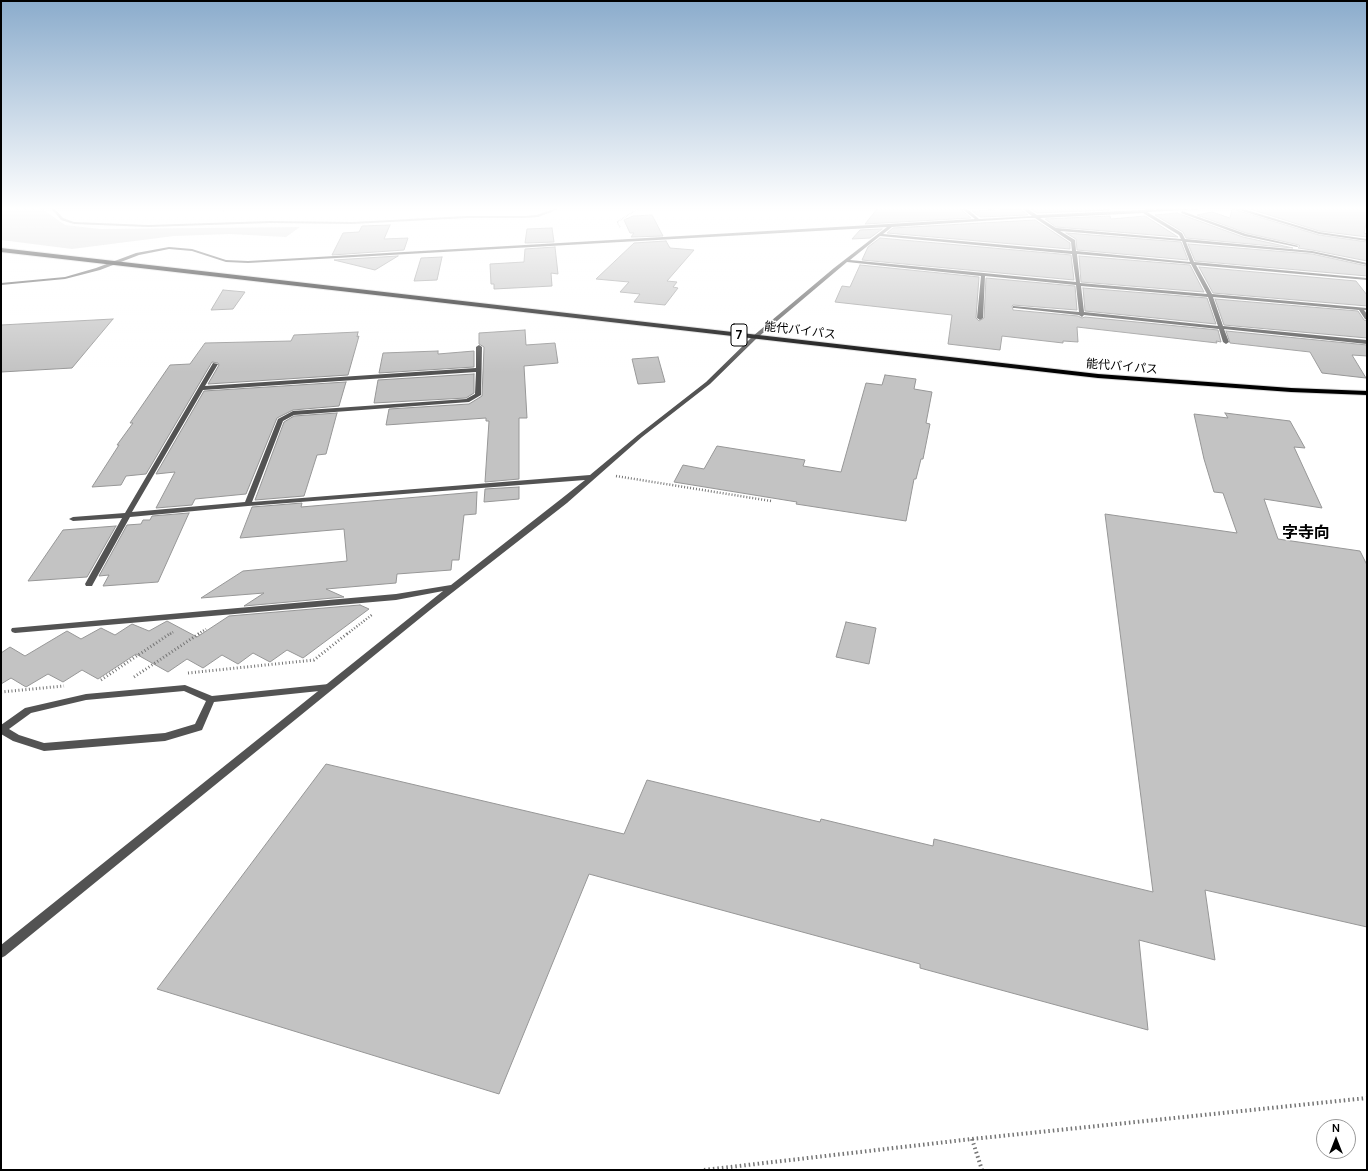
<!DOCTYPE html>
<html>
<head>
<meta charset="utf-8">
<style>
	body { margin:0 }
	#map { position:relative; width:1368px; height:1171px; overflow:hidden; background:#fff; font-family:Manrope,sans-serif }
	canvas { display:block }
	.frame { position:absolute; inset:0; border:2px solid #000; pointer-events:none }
	.north { position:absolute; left:1316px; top:1119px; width:40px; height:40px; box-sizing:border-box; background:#fff; border:1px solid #999; border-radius:50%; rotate:0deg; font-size:11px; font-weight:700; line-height:16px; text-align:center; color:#000 }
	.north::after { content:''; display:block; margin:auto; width:14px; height:18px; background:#000; clip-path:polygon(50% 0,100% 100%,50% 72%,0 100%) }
</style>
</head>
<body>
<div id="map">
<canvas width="1368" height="1171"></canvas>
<div class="frame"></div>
<div class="north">N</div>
</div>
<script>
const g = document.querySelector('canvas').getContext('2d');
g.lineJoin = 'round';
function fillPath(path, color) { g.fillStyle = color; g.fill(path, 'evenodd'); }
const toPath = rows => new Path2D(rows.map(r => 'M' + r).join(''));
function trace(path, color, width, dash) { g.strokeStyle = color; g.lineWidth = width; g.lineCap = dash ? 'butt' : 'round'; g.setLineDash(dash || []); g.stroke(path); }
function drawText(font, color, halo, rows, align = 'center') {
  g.font = font + ' Manrope,"Noto Sans JP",sans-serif'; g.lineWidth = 3; g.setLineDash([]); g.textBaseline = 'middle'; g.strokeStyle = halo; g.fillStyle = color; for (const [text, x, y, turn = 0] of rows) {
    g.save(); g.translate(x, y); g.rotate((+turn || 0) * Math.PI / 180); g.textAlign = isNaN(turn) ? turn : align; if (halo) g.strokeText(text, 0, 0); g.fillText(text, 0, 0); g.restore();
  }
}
const green = toPath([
	[1,208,41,208,65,225,100,229,300,227,286,237,230,234,174,236,72,249,1,240]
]);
const stream = toPath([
	[51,208,54,208,63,218,74,222,148,225,270,221,352,222,467,216,525,216,537,215,556,208,562,208,538,217,525,218,467,218,352,224,270,223,148,227,74,224,61,220,51,208]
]);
const building = toPath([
	[878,208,959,208,971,218,865,224,878,208],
	[1029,208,1110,208,1110,210,1037,213,1029,208],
	[1247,208,1367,208,1367,219,1364,233,1367,234,1367,237,1319,231,1247,208],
	[1020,209,1028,215,980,217,972,211,1020,209],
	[1232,209,1319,235,1367,242,1367,261,1312,250,1298,248,1300,246,1299,245,1246,233,1197,215,1212,212,1230,218,1232,209],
	[1177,213,1243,237,1293,248,1186,238,1183,232,1155,215,1177,213],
	[652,215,663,236,631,237,634,233,630,233,624,220,633,216,652,215],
	[1110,216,1111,219,1145,216,1178,237,1056,227,1045,219,1110,216],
	[1035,220,1070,243,1070,249,887,233,893,228,1035,220],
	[390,225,384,239,408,238,404,250,332,255,343,233,359,232,362,226,390,225],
	[552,228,554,242,525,243,527,229,552,228],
	[882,229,870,238,852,239,860,230,882,229],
	[1066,233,1181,242,1188,260,1077,250,1076,239,1066,233],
	[880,238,1071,255,1074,280,862,260,868,247,880,238],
	[666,241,670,248,694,250,667,281,677,282,673,287,678,288,665,305,634,302,640,294,620,292,629,282,596,279,634,243,666,241],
	[1188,244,1312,254,1367,266,1367,276,1195,261,1188,244],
	[555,247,558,274,551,273,552,286,494,289,494,284,491,284,490,264,524,262,525,249,555,247],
	[398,256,375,270,334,260,398,256],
	[1079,256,1190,265,1204,292,1081,282,1079,256],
	[442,257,437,280,414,281,421,258,442,257],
	[860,265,979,277,976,318,979,321,984,318,986,278,1075,286,1077,310,1013,305,1012,306,1013,310,1078,316,1082,318,1085,317,1218,330,1221,342,1216,341,1217,343,1077,327,1078,342,1063,341,1063,343,1002,336,1000,350,948,344,952,315,835,302,842,286,850,287,860,265],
	[1199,267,1356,281,1367,295,1367,306,1213,293,1199,267],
	[1083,288,1207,298,1216,324,1085,311,1083,288],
	[223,290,245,292,233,309,211,310,223,290],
	[1215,299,1358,311,1364,320,1367,321,1367,338,1224,325,1215,299],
	[113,319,72,368,1,372,1,325,113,319],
	[525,330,526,345,555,343,558,363,524,366,527,418,519,418,519,479,485,482,489,421,486,421,486,418,386,425,389,409,469,404,482,396,484,347,479,344,479,333,525,330],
	[1226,331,1367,345,1367,356,1352,355,1366,378,1322,373,1310,352,1230,343,1226,331],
	[358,332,357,337,359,336,348,375,208,384,219,365,218,363,212,362,146,474,126,476,121,485,92,487,119,445,117,445,133,423,130,423,170,365,190,364,205,343,291,341,294,335,358,332],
	[438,351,438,354,474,351,474,367,379,373,383,353,438,351],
	[658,357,665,382,638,384,632,359,658,357],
	[474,374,474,393,466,398,374,403,378,380,474,374],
	[885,375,916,379,914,389,932,392,926,423,930,424,923,459,921,459,916,479,914,479,906,521,796,504,797,502,674,482,683,465,704,469,717,446,805,460,803,466,841,472,866,383,882,385,885,375],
	[346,382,339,406,293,410,277,418,246,494,195,499,192,505,156,508,175,472,156,474,204,391,346,382],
	[337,413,326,454,317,455,304,496,255,500,284,422,294,416,337,413],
	[1225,413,1290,421,1305,448,1294,447,1322,508,1264,499,1278,539,1360,551,1367,565,1367,927,1205,890,1215,960,1139,940,1148,1030,920,968,920,964,589,874,499,1094,157,989,326,764,624,834,647,780,820,822,821,819,933,846,934,839,1153,892,1105,514,1237,533,1223,493,1214,492,1204,459,1194,414,1228,418,1225,413],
	[519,487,519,499,484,502,485,489,519,487],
	[477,492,476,514,464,515,459,560,452,560,451,570,397,574,396,583,326,589,344,597,244,606,264,593,201,598,243,571,347,561,344,529,240,538,252,507,302,503,301,507,477,492],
	[189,513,158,582,103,586,109,575,99,576,127,525,141,524,143,520,150,520,152,516,189,513],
	[116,526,87,577,28,581,63,530,116,526],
	[360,605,369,609,303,658,287,650,270,662,253,653,238,664,222,655,203,668,187,659,168,672,136,654,98,679,82,670,63,682,48,674,26,687,11,678,1,684,1,653,10,647,25,656,67,631,81,639,101,628,115,635,132,624,149,631,167,621,197,637,229,616,360,605],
	[846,622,876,628,869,664,836,657,846,622]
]);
const pathFar3 = toPath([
	[223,211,224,208],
	[620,227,617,222,639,208]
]);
const pathFar2 = toPath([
	[616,476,771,501],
	[170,634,173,632],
	[198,634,206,629],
	[347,634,373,614]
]);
const pathFar1 = toPath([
	[188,673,314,660,348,633],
	[134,677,200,633],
	[101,680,171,633],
	[1,692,64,686]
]);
const path = toPath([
	[972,1139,982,1170],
	[704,1170,972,1139,1367,1098]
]);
const service = toPath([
	[329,684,332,685,334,687,332,689,329,690,214,702,202,730,165,741,44,751,13,741,1,734,1,725,25,708,86,694,185,685,212,696,329,684],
	[184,691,206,701,195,724,165,733,44,743,19,735,9,729,31,713,86,700,184,691]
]);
const minor = toPath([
	[961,208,966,208,979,219,1032,216,1021,208,1026,208,1037,215,1183,208,1219,208,1147,212,1182,233,1185,239,1312,251,1367,263,1367,265,1312,253,1186,242,1194,262,1367,278,1367,280,1196,265,1212,294,1367,308,1367,310,1364,310,1367,314,1367,320,1365,319,1359,310,1213,297,1223,326,1367,340,1367,344,1224,329,1229,342,1226,344,1223,342,1219,329,1084,315,1082,317,1079,315,1015,308,1013,308,1013,306,1079,312,1076,285,985,276,983,318,980,320,977,318,981,276,847,262,757,338,710,384,642,437,567,503,430,610,5,956,1,958,1,945,443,591,396,600,15,633,12,632,11,630,12,628,396,594,451,585,561,499,585,480,248,506,130,517,93,584,92,586,86,586,85,584,122,518,73,521,69,519,73,517,125,513,213,363,218,364,205,386,476,368,476,347,479,345,482,347,481,395,469,402,294,415,283,421,252,502,590,475,638,435,706,382,753,336,834,268,887,227,248,263,226,262,192,251,169,249,139,255,100,270,65,279,1,285,1,283,65,277,96,268,136,253,169,247,192,249,226,260,248,261,975,219,961,208],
	[1143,213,1179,235,1181,239,1056,228,1040,218,1143,213],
	[1026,218,1035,218,1071,242,1072,251,883,234,892,227,1026,218],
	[1060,231,1182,241,1190,262,1076,251,1075,240,1060,231],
	[880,236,1072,254,1076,282,850,260,880,236],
	[1077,254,1191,264,1207,294,1080,283,1077,254],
	[1081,286,1208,297,1218,326,1084,312,1081,286],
	[476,372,475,394,466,399,293,411,278,419,245,502,132,512,203,390,476,372],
	[1232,208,1240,208,1319,232,1367,239,1367,241,1319,234,1232,208],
	[1182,211,1246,234,1299,246,1297,247,1244,236,1181,213,1182,211]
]);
const trunk = toPath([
	[1,248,1098,374,1291,388,1367,391,1367,395,1291,392,1098,378,1,252,1,248]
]);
const farStreetnames = [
	["能代バイパス",800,331,7],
	["能代バイパス",1122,367,5]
];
const shields = [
	[739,335,16]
];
const shieldNames = [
	["7",739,335]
];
const quarterNames = [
	["字寺向",1306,534]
];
fillPath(green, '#dadada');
fillPath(stream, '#a1a1a1');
fillPath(building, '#c3c3c3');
trace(building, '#979797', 1);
trace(trunk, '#dbdbdb', 2);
trace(pathFar3, '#757575', 1.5, [0.5, 1]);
trace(pathFar2, '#757575', 2.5, [1, 2]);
trace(pathFar1, '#757575', 3, [1, 2.5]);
trace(path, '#757575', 4, [1.5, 3]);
fillPath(service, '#535353');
fillPath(minor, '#535353');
fillPath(trunk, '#000');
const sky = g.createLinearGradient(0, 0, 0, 372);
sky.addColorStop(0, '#8baccc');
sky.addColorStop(0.56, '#fff');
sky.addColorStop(1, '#ffffff00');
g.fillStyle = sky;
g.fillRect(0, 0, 1368, 372);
drawText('12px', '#000', '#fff', farStreetnames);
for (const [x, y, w] of shields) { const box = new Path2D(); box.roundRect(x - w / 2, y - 11, w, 22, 3); g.fillStyle = '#fff'; g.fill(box); trace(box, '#000', 1); }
drawText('bold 13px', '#000', null, shieldNames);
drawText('bold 16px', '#000', '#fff', quarterNames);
</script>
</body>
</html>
